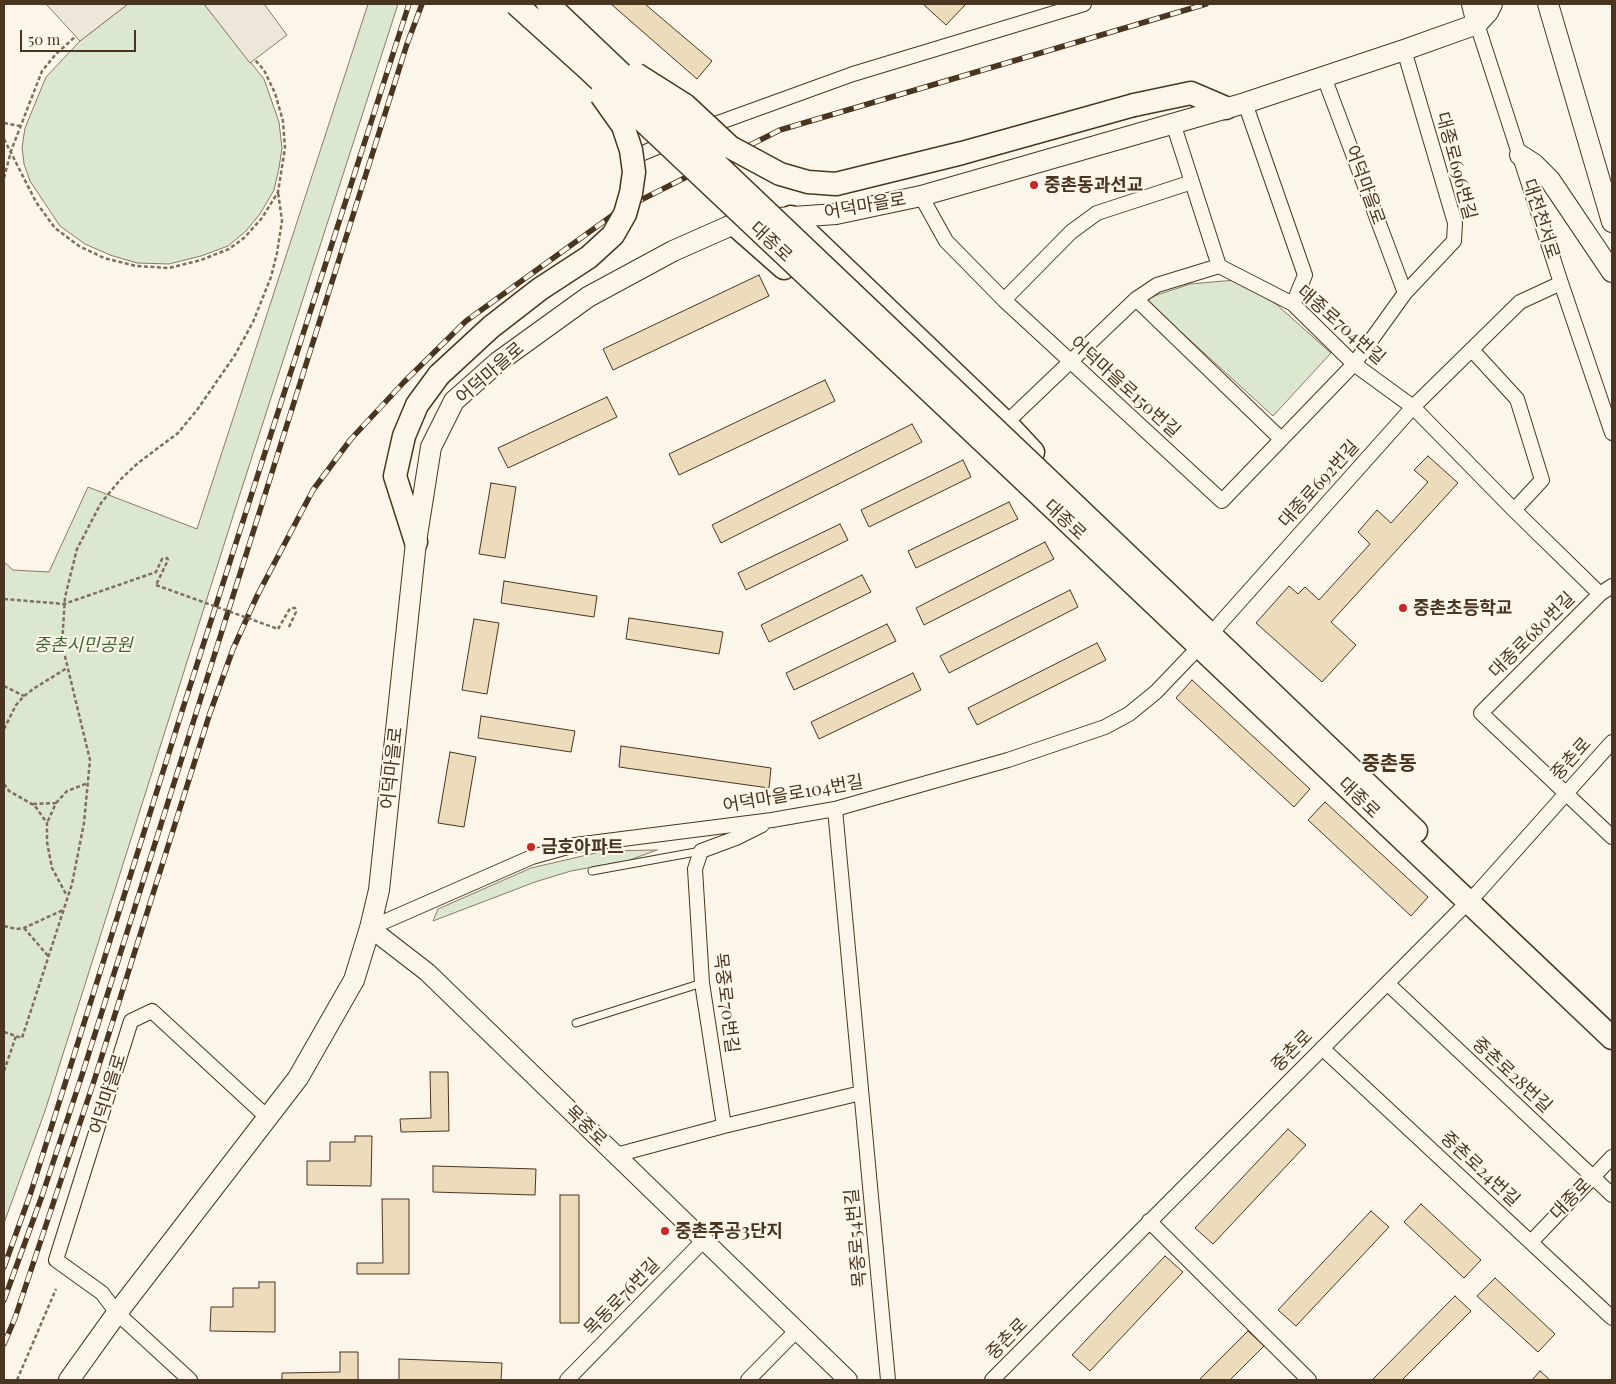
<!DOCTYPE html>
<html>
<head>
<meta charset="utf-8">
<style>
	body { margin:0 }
	#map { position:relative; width:1616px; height:1384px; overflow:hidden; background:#fbf6e9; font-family:"Playfair Display",serif }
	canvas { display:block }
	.frame { position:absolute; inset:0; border:5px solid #4a3520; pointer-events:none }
	.scale { position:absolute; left:20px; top:30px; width:116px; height:22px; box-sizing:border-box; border:2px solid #4a3520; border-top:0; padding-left:6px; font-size:15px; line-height:18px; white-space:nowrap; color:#4a3520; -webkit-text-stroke:4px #fbf6e9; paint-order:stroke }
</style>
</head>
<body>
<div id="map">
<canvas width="1616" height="1384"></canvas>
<div class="frame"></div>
<div class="scale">50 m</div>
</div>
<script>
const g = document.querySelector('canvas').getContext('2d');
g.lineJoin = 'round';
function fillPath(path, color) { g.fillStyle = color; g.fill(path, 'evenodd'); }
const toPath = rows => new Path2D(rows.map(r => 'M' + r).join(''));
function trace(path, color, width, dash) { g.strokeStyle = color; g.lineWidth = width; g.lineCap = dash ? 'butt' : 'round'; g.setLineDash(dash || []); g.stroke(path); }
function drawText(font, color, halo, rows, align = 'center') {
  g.font = font + ' "Playfair Display","Noto Sans KR",serif'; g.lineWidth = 4; g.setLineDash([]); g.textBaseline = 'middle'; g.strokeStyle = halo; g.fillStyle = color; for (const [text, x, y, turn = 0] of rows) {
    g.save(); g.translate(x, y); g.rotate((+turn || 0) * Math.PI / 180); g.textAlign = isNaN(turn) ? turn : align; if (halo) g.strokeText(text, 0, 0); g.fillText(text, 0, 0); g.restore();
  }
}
const green = toPath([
	[128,4,204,4,264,79,279,122,282,148,279,168,274,190,260,214,246,231,228,246,201,256,169,264,137,263,110,255,85,244,60,226,30,181,24,164,22,147,25,128,46,77,80,41,128,4],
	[368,4,398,4,240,494,45,1111,4,1223,4,562,13,570,49,572,88,487,197,529,368,4],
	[1235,280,1276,304,1331,353,1273,416,1145,299,1190,284,1235,280],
	[657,850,627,861,571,871,535,882,433,921,438,909,531,868,604,851,657,850]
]);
const parking = toPath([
	[46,4,128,4,80,41,46,4],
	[204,4,264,4,287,35,250,63,204,4]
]);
const building = toPath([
	[611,4,645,4,712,61,697,79,611,4],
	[923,4,966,4,946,25,923,4],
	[759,275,769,296,613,370,603,349,759,275],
	[825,380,835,401,679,475,669,454,825,380],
	[607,397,617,417,508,468,498,448,607,397],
	[912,424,922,442,721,543,712,525,912,424],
	[1428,456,1458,483,1331,622,1356,645,1322,682,1256,623,1289,586,1298,594,1305,587,1319,600,1370,544,1358,532,1377,510,1391,523,1428,482,1414,470,1428,456],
	[963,460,971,477,869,527,861,510,963,460],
	[491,483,516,487,505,558,479,554,491,483],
	[1009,502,1018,519,916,568,908,551,1009,502],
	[840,524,848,540,746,590,738,573,840,524],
	[1045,542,1054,559,924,625,916,608,1045,542],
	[862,575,871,592,769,642,761,625,862,575],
	[504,581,597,596,594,617,501,603,504,581],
	[1070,590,1078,607,949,673,940,656,1070,590],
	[629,618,723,632,719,654,626,639,629,618],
	[474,619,499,623,487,694,462,690,474,619],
	[887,624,896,641,794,690,786,673,887,624],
	[1097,643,1106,660,977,725,968,708,1097,643],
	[913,673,921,690,819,739,811,722,913,673],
	[1192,680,1310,789,1294,807,1176,698,1192,680],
	[481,716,575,731,571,752,478,738,481,716],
	[621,746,771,768,769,788,619,767,621,746],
	[450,752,476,757,464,827,438,823,450,752],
	[1325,802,1428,897,1411,916,1308,820,1325,802],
	[430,1072,448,1072,449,1131,401,1132,400,1119,431,1118,430,1072],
	[1288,1129,1306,1145,1213,1244,1195,1228,1288,1129],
	[355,1136,372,1136,371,1186,307,1185,307,1161,330,1161,330,1142,355,1142,355,1136],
	[433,1166,536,1169,535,1195,433,1192,433,1166],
	[560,1195,579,1195,579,1323,560,1323,560,1195],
	[382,1199,409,1199,409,1274,357,1274,357,1263,383,1263,382,1199],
	[1421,1204,1481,1260,1464,1278,1404,1222,1421,1204],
	[1371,1211,1389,1227,1296,1326,1278,1310,1371,1211],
	[1165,1256,1183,1272,1090,1371,1072,1355,1165,1256],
	[1495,1278,1555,1334,1538,1352,1477,1296,1495,1278],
	[259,1282,275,1282,275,1332,210,1331,211,1307,233,1307,233,1288,259,1288,259,1282],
	[1455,1296,1471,1311,1402,1380,1372,1380,1455,1296],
	[1248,1331,1264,1346,1230,1380,1199,1380,1248,1331],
	[340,1352,358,1352,358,1380,282,1380,282,1373,340,1372,340,1352],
	[399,1359,502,1363,501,1380,399,1380,399,1359],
	[1540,1371,1550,1380,1532,1380,1540,1371]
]);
const path = toPath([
	[4,123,20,126],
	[4,139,36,202,55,228,79,246,104,258,136,266,169,268,201,260,229,249,244,238,262,218,278,192,285,148,283,121,275,93,264,70,255,60],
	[4,178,11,151,42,71,56,54,76,36],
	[4,599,64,604,156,572,162,559,167,558,168,560,156,585],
	[278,629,289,610,291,608,295,608,296,612,288,629],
	[4,686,24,696],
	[4,729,16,705,24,696,33,689,67,668],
	[4,784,9,791,35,806,47,823,47,842,52,868,67,896],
	[56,803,67,791,88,783],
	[33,804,56,803,47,823],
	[4,926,16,929,24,928,63,910],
	[24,928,49,957],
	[4,1032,22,1038,72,884,84,823,90,760,62,644,65,597,77,549,101,503,120,480,138,463,178,433,197,410,235,355,253,322,271,277,277,253,282,221,278,192],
	[4,1071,16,1036],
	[17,1380,56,1289]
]);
const service = toPath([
	[592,871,701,851],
	[576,1023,702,983]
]);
const minor = toPath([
	[1477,24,1561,283,1612,433],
	[1324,77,1405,293],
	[1245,103,1305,275,1293,304],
	[1173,123,1219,266],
	[704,128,853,74,1084,4],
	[643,153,672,141],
	[921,196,946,241,1004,300,1222,501,1354,364,1405,293,1454,241,1455,223,1404,50],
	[1136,299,1281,439],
	[1004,300,1071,232,1097,213,1192,182],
	[1472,350,1517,399,1542,480,1514,510],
	[1006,423,1136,299,1157,285,1219,266,1293,304,1354,364,1413,407,1514,510,1600,594],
	[1612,586,1600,594,1481,713,1612,837],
	[835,809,888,1380],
	[370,928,532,857,575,845,772,820,835,809,1008,760,1105,727,1129,714,1156,692,1199,647,1413,407,1520,302,1561,283],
	[1387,983,1612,1195],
	[1322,1048,1612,1318],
	[724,1126,861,1093],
	[616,1155,724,1126,702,983,695,869,701,851,736,838,762,825],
	[1149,1221,1309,1380],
	[1531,1242,1612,1157],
	[190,1380,117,1313,102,1293,56,1260,131,1021,152,1011,267,1117],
	[567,1380,704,1240],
	[748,1380,797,1330],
	[992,1380,1479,891,1612,742]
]);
const tertiary = toPath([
	[370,928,427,972,848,1380]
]);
const secondary = toPath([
	[1472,4,1477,24],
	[1548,4,1612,222],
	[1520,155,1534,164,1550,180,1612,272],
	[779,218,836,214,921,196,1245,103,1404,50,1477,24,1488,12,1492,4],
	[69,1380,117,1313,298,1078,354,980,370,928,379,890,416,542,431,447,454,401,498,362,588,297,673,251,734,224,751,222]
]);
const primary = toPath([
	[1134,105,1191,93,1226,108],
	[791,217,1006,423,1033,452],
	[734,224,784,268],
	[1037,469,1416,831],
	[1025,481,1612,1038],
	[416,542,395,476,404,436,417,405,439,375]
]);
const rail = toPath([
	[4,1267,31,1192,183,708,409,4],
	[4,1300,42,1196,82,1075,407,44,422,4],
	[4,1344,15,1318,94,1081,210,713,233,649,257,596,313,490,351,439,404,382,466,321,617,212,780,130,1206,4]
]);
const pathBridge = toPath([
	[156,585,278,629]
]);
const primaryBridge = toPath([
	[516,4,588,69,1025,481],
	[548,4,1037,469],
	[636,74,685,105,730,147,780,174,808,182,836,184,962,153,1134,105],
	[439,375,491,327,540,289,589,257,613,235,625,214,631,193,634,172,631,150,623,126,601,95]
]);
const markers = [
	[1034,185,5,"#c62828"],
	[1403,608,5,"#c62828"],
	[531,847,5,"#c62828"],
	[665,1231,5,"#c62828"]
];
const streetNames = [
	["대종로696번길",1456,166,75],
	["어덕마을로",1365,185,70],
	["어덕마을로",865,206,-10],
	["대전천서로",1541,219,72],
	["대종로",771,242,43],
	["대종로704번길",1341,325,41],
	["어덕마을로",490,373,-41],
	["어덕마을로150번길",1125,387,42],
	["대종로692번길",1319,484,-48],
	["대종로",1065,520,43],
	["대종로680번길",1532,635,-45],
	["중촌로",1571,759,-48],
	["어덕마을로",392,768,-84],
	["어덕마을로104번길",793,794,-10],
	["대종로",1359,798,44],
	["목중로70번길",726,1003,83],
	["중촌로",1292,1051,-45],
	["중촌로28번길",1512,1075,43],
	["어덕마을로",108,1094,-73],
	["목중로",586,1126,44],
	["중촌로24번길",1480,1169,43],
	["대종로",1571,1199,-46],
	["목중로54번길",856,1238,-95],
	["목동로76번길",622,1297,-46],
	["중촌로",1007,1339,-45]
];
const poiNames = [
	["중촌동과선교",1044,185],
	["중촌초등학교",1413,608],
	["금호아파트",541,847],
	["중촌주공3단지",675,1231]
];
const parkNames = [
	["중촌시민공원",83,645]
];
const quarterNames = [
	["중촌동",1389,764]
];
fillPath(green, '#dce7d0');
trace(green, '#887966', 1);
fillPath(parking, '#ede7d9');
trace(parking, '#887966', 1);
fillPath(building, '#ecdcbc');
trace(building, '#4a3520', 1);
trace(service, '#4a3520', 9);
trace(minor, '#4a3520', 16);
trace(tertiary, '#4a3520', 20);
trace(secondary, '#4a3520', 22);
trace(primary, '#4a3520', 25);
trace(path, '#7f6f5c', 2.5, [4, 2.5]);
trace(service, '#fbf6e9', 7);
trace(minor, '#fbf6e9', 14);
trace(tertiary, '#fbf6e9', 18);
trace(secondary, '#fbf6e9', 20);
trace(primary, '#fbf6e9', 22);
trace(rail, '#4a3520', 5.5);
trace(rail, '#fbf6e9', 4, [11]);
trace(primaryBridge, '#4a3520', 25, []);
trace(pathBridge, '#7f6f5c', 2.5, [4, 2.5]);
trace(primaryBridge, '#fbf6e9', 22);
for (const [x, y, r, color] of markers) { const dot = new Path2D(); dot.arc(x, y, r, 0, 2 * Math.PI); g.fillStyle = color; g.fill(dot); trace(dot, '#fbf6e9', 2); }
drawText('18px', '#4a3520', '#fbf6e9', streetNames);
drawText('bold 18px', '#4a3520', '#fbf6e9', poiNames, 'left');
drawText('italic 18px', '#436837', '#fbf6e9', parkNames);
drawText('bold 20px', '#4a3520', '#fbf6e9', quarterNames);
</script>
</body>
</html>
